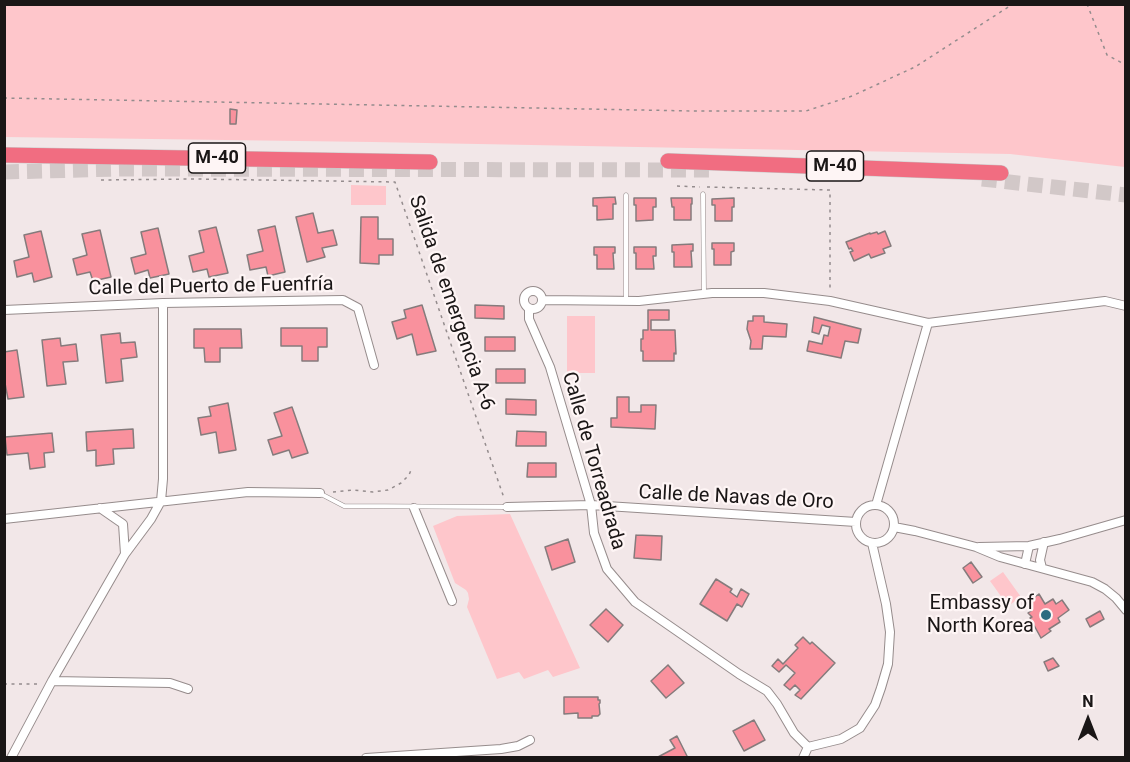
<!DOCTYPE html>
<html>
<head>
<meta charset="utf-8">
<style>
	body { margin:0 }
	#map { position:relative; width:1130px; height:762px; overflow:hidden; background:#f2e7e8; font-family:Roboto,sans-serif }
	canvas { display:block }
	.frame { position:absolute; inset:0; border:6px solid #1a1616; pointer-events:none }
	.north { position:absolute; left:1058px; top:690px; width:60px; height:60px; -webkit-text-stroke:4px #fef5f5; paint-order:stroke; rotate:0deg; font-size:16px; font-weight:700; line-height:24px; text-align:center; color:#1a1616 }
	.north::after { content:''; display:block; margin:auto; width:21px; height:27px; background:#1a1616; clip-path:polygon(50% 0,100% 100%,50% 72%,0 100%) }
</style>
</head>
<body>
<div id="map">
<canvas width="1130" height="762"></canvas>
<div class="frame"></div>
<div class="north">N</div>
</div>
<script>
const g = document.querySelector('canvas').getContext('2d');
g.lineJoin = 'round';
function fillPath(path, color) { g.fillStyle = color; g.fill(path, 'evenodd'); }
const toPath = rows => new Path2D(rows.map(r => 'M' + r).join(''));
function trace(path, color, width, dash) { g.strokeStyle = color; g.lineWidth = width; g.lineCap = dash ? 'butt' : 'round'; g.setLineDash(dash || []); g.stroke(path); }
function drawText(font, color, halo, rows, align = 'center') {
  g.font = font + ' Roboto,sans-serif'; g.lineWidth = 4.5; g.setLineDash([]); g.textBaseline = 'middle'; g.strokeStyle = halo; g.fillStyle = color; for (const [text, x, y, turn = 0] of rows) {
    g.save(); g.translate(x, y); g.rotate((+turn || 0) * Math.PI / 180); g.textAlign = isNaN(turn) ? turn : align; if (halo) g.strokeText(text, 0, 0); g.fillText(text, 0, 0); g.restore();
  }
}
const green = toPath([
	[5,5,1125,5,1125,167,1010,154,372,142,5,137],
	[351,185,386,186,386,205,351,205],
	[567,316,595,316,595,373,567,373],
	[510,514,580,668,553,677,548,670,524,679,519,672,497,679,467,607,469,599,468,593,466,590,455,583,433,526,457,516],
	[1003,572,1021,597,1008,606,990,581]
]);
const building = toPath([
	[230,109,237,110,236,124,230,124,230,109],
	[615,197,616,204,613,204,613,219,597,220,597,206,593,206,593,198,615,197],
	[634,198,656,198,656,207,653,207,653,220,636,221,636,205,634,205,634,198],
	[671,198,692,198,692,204,691,204,691,220,674,220,674,207,672,207,671,198],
	[734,198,734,207,732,207,732,221,715,221,715,205,712,205,712,199,734,198],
	[313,213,318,233,333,230,337,245,322,248,325,257,307,262,296,217,313,213],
	[361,217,378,217,378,239,393,239,393,255,379,255,379,264,360,263,361,217],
	[275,226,285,272,268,276,266,267,250,270,247,255,263,251,258,230,275,226],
	[216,227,228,273,209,277,207,269,193,272,189,256,204,252,199,231,216,227],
	[158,228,169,274,150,278,148,270,135,274,131,258,146,254,141,232,158,228],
	[100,230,111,277,93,281,90,272,77,275,73,259,87,255,82,234,100,230],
	[41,231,52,277,34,282,32,273,17,277,14,261,29,257,24,235,41,231],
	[885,231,891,246,883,249,885,253,871,258,869,254,854,261,850,252,853,251,851,248,849,249,846,242,870,233,870,234,877,232,878,234,885,231],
	[712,243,734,243,734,251,731,252,731,265,714,265,714,249,712,249,712,243],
	[693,244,693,251,691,251,692,267,674,267,674,252,672,252,672,245,693,244],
	[594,247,615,247,615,253,613,253,614,269,597,269,597,255,594,255,594,247],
	[634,247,656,247,656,256,653,256,654,269,636,269,636,253,634,253,634,247],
	[422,305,436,351,417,355,412,334,397,339,392,322,406,318,404,310,422,305],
	[475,305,504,306,504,319,475,318,475,305],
	[648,310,669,310,669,320,651,320,651,330,675,330,676,354,674,353,674,361,643,361,643,351,641,351,641,339,643,339,643,330,648,330,648,310],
	[753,316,764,316,764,322,787,324,786,337,763,336,762,349,750,349,751,341,747,329,748,321,753,321,753,316],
	[814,317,861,329,858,343,845,341,841,358,807,351,809,341,822,344,824,335,828,336,830,327,822,325,819,334,812,332,814,317],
	[281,328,327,328,327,347,318,347,318,361,302,361,302,346,281,346,281,328],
	[194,329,241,329,242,348,220,348,220,362,205,362,204,348,194,348,194,329],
	[120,333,121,343,135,342,137,357,121,359,123,381,106,383,101,335,120,333],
	[485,337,515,337,515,351,485,351,485,337],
	[60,338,61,346,76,344,78,361,63,362,66,384,47,386,42,340,60,338],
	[17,350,24,397,8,399,4,378,4,352,17,350],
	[496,369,525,369,525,383,496,383,496,369],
	[617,397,629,397,629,412,641,412,641,405,656,405,655,429,611,427,611,418,617,418,617,397],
	[506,399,536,400,536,415,506,414,506,399],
	[228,403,236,450,219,453,216,432,201,435,198,418,211,416,209,407,228,403],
	[292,407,308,453,292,458,289,450,273,455,268,440,282,436,274,413,292,407],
	[133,429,134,448,113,449,114,464,96,466,96,450,87,451,86,432,133,429],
	[517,431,546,432,546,446,516,446,517,431],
	[52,433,54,452,44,453,45,467,30,469,28,453,7,455,5,437,52,433],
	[528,463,556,463,556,477,527,477,528,463],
	[636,535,662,536,661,560,634,558,636,535],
	[568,539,575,562,552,570,545,547,568,539],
	[971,562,982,577,973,583,963,568,971,562],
	[716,579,732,589,730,592,737,597,741,589,749,594,742,607,737,604,727,621,700,604,716,579],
	[1039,594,1045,604,1053,599,1056,604,1062,600,1069,610,1058,618,1060,622,1049,629,1051,631,1041,638,1030,618,1032,617,1028,613,1031,611,1026,603,1039,594],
	[606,609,623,625,608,642,590,625,606,609],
	[1100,611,1104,619,1090,627,1086,619,1100,611],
	[803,637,810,644,812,642,835,663,801,699,795,695,800,690,795,685,790,690,784,685,795,673,786,665,779,672,772,666,778,659,783,664,798,648,795,645,803,637],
	[1053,658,1059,666,1048,671,1044,662,1053,658],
	[668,665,684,683,666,698,651,681,668,665],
	[564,697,598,697,598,700,600,700,600,703,599,704,600,714,598,716,592,716,592,718,578,718,578,713,564,714,564,697],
	[754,720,765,740,744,751,733,731,754,720],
	[677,736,688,758,656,758,675,748,670,740,677,736]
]);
const motorwayTunnel = toPath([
	[4,172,120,169,715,170],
	[982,179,1126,195]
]);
const path = toPath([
	[1087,4,1107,55,1126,65],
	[4,98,693,111,806,111,852,96,915,67,1013,4],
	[101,180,195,179,395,182,504,498],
	[677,186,700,187],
	[707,187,830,190,830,291],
	[333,492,353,490,373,492,388,490,401,483,409,475,411,470],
	[4,684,40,684]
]);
const service = toPath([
	[703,194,704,293],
	[626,195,626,300],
	[321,494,344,506,507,507]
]);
const minor = toPath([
	'524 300a9 9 0 1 1 18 0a9 9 0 1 1-18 0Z',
	[542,300,639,301,712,293,764,293,830,301,928,323,1105,301,1126,306],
	[529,309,529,319,550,367,591,505,594,533,607,569,635,602,739,674,767,691,777,704,794,733,808,747],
	[4,310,163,303,343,300,358,308,374,365],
	'856 524a19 19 0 1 1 38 0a19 19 0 1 1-38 0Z',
	[876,505,928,323],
	[507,507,591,505,856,522],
	[100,508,123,524,125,554,151,519,161,501,163,479,163,303],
	[414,508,452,601],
	[4,519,248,492,320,493],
	[894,527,915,531,976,547,1000,557,1092,582,1105,589,1116,598,1126,610],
	[979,547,1029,546,1060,539,1126,520],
	[1025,564,1029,546],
	[1042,568,1040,560,1044,542],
	[52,681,170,683,188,689],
	[11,758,52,681,125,554],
	[366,758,501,749,518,746,530,740],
	[803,758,808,747,841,739,860,728,875,705,881,688,888,664,890,632,886,604,872,543]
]);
const motorway = toPath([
	[4,155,430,162],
	[668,161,1001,173]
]);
const markers = [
	[1046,615,6,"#2d6c81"]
];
const shields = [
	[217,158,57],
	[835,166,57]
];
const shieldNames = [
	["M-40",217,158],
	["M-40",835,166]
];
const streetNames = [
	["Calle del Puerto de Fuenfría",211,287,-1],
	["Salida de emergencia A-6",451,303,71],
	["Calle de Torreadrada",593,461,74],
	["Calle de Navas de Oro",736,498,3]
];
const poiNames = [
	["Embassy of",1034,604],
	["North Korea",1034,627]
];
fillPath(green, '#fec6cb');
fillPath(building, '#f9919d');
trace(building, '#857b7c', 1.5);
trace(motorwayTunnel, '#d2c8c8', 15, [15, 8]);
trace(service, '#968c8c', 5);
trace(minor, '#968c8c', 10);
trace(motorway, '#c8c7c7', 16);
trace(path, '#948c8d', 1.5, [3, 4.5]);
trace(service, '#fff', 4);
trace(minor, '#fff', 8);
trace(motorway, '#f16d81', 15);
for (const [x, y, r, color] of markers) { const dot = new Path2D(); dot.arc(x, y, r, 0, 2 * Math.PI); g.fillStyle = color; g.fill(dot); trace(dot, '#fef5f5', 2); }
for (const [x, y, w] of shields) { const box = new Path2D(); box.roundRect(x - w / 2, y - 15, w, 30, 4.5); g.fillStyle = '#fef5f5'; g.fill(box); trace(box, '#1a1616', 1.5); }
drawText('bold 18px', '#1a1616', null, shieldNames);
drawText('20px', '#1a1616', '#fef5f5', streetNames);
drawText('20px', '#1a1616', '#fef5f5', poiNames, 'right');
</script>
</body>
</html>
